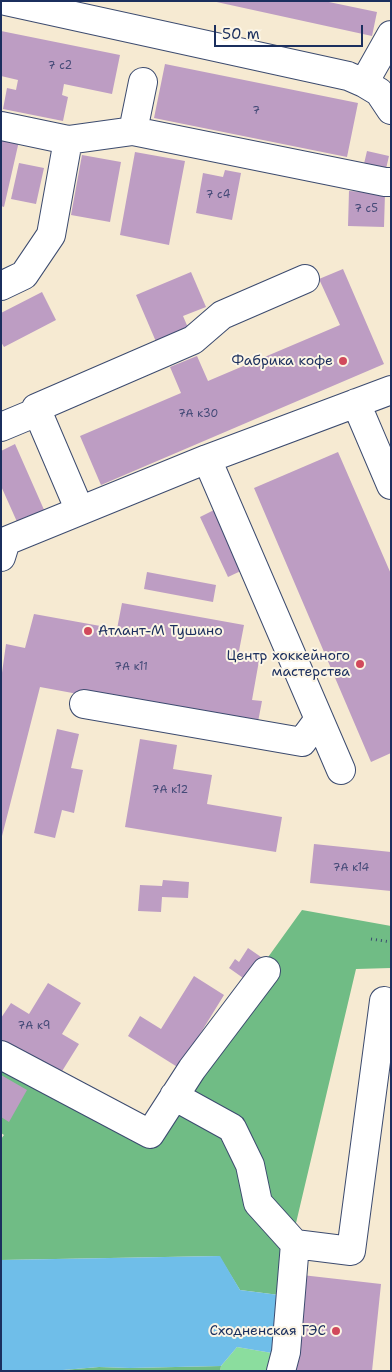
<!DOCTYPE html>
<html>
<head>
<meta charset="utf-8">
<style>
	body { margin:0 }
	#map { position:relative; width:392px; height:1372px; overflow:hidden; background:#f6ead2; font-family:"Shantell Sans",sans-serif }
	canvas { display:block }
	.frame { position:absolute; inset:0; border:2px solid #1b2f5e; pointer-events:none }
	.scale { position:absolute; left:214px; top:25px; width:149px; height:22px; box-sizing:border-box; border:2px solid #1b2f5e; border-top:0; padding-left:6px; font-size:15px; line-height:18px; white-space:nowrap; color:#1b2f5e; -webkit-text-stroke:4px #fcf5e5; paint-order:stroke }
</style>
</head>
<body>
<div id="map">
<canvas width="392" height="1372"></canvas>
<div class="frame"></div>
<div class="scale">50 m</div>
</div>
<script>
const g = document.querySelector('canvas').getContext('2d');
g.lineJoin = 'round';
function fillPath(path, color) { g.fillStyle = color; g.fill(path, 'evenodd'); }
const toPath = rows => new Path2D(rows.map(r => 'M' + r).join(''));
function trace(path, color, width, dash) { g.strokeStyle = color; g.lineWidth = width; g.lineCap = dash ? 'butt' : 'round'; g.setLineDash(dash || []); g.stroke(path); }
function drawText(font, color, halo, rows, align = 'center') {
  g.font = font + ' "Shantell Sans",sans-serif'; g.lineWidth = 4; g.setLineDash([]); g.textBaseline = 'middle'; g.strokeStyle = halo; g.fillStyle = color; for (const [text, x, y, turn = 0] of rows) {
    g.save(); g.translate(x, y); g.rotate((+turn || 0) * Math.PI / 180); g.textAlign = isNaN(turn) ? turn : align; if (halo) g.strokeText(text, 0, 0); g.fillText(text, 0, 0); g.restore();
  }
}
const green = toPath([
	[237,1347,272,1353,269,1371,220,1371,221,1366]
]);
const forest = toPath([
	[302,910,391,926,391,968,356,969,279,1295,240,1290,219,1256,1,1260,1,1139,4,1135,1,1133,1,1067,137,1139],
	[221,1366,220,1371,51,1371,99,1367,130,1368]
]);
const water = toPath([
	[220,1256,240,1290,279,1295,272,1353,237,1347,221,1366,130,1368,99,1367,51,1371,1,1371,1,1260]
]);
const building = toPath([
	[212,1,324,1,377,12,372,36],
	[1,31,120,55,112,94,64,84,62,95,68,97,63,121,3,109,7,88,16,90,18,80,1,76],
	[165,64,358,103,347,157,154,118],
	[1,137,19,141,4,207,1,206],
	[367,151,389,156,385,173,363,168],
	[135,152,185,161,169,245,120,235],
	[82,155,121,162,110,222,71,215],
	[19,163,44,168,36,204,11,199],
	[225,170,241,173,232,220,196,213,203,173,223,177],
	[349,191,385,193,384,227,348,226],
	[343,269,384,364,101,485,80,436,181,393,170,367,197,356,208,381,340,325,319,279],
	[191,272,206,307,183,316,189,330,157,344,136,295],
	[42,292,56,320,4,347,1,342,1,313],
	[15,444,45,512,18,524,1,486,1,451],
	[338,452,391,574,391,753,371,762,254,488],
	[216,509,245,569,228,577,200,517],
	[147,572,216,585,213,602,144,589],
	[122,603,244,625,239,651,260,655,252,700,262,701,257,727,40,687,1,840,1,680,6,644,25,648,34,614,117,629],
	[57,729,79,734,71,768,83,770,74,813,62,810,55,838,34,833],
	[140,739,177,745,173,769,212,775,207,804,282,817,276,852,125,827],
	[314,844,391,852,391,891,310,883],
	[163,880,189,882,188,898,162,897,161,912,138,911,140,885,162,886],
	[248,948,261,957,246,980,229,968,235,959,239,962],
	[194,976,224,995,179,1068,128,1036,140,1016,161,1029],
	[48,983,81,1003,62,1034,79,1044,59,1076,1,1040,1,1018,11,1003,29,1014],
	[1,1075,27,1090,9,1122,1,1117],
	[302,1275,381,1284,372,1371,291,1371]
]);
const path = toPath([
	[371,939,391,942]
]);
const minor = toPath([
	[6,1,348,76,364,83,379,92,391,110],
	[143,82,133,131,385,182,391,182],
	[364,83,391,35],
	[1,126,68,140,133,131],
	[1,286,24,275,51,235,68,140],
	[356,403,391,485],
	[1,427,37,412],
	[207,459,341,770],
	[80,511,36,408,193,340,222,315,305,279],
	[1,557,6,541,207,459,391,390],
	[84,704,302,742,319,719],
	[1,1055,150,1134,192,1069,266,971],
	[174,1096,232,1128,250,1165,258,1203,295,1244],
	[281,1371,286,1352,295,1244,351,1251,384,1001]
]);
const markers = [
	[343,361,5,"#d1495b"],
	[88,631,5,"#d1495b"],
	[360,664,5,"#d1495b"],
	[336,1331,5,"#d1495b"]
];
const numberNames = [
	["7 с2",60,66],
	["7",256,111],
	["7 с4",218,195],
	["7 с5",366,209],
	["7А к30",198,414],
	["7А к11",131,667],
	["7А к12",170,790],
	["7А к14",351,868],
	["7А к9",34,1026]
];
const poiNames = [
	["Фабрика кофе",333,361],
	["Атлант-М Тушино",98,631,"left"],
	["Центр хоккейного",350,656],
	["мастерства",350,672],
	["Сходненская ГЭС",326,1331]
];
fillPath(green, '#8bdd9e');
fillPath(forest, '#70bc85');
fillPath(water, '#6fbee9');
fillPath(building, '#bd9dc3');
trace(minor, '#3c4b6f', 30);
trace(path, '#3c4b6f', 3, [1, 4]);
trace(minor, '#fff', 28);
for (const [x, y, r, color] of markers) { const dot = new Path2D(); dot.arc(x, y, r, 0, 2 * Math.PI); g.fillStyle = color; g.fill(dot); trace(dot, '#fcf5e5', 2); }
drawText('11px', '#444a77', null, numberNames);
drawText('14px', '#1b2f5e', '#fcf5e5', poiNames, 'right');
</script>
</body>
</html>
